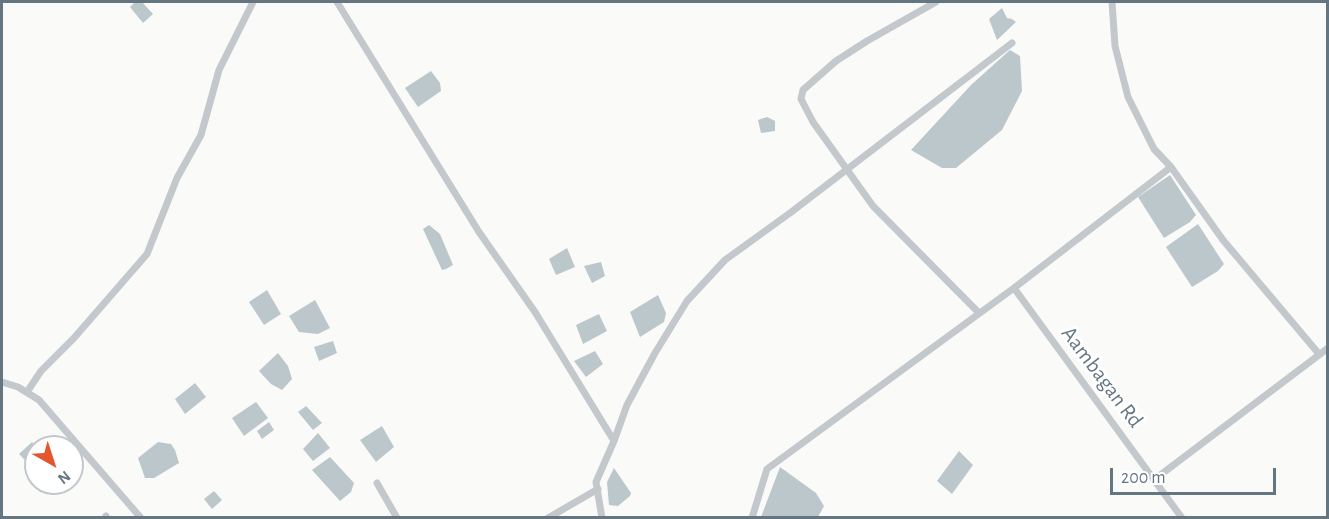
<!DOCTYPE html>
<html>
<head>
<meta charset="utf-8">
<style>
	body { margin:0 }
	#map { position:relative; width:1329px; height:519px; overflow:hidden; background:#fafaf8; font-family:"Alegreya Sans",sans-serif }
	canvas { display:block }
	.frame { position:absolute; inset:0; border:3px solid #657683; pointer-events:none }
	.north { position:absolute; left:24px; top:435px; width:60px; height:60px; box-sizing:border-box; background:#fff; border:2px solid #c1c8cd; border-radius:50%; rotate:141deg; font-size:16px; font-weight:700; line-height:24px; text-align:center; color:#657683 }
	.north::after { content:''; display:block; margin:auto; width:21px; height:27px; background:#e4572e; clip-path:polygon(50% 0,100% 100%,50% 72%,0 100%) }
	.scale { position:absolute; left:1110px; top:468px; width:166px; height:27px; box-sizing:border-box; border:3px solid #657683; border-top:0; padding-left:8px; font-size:18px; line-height:21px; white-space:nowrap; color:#657683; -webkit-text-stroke:4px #fff; paint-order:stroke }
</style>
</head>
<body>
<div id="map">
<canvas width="1329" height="519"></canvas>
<div class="frame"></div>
<div class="north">N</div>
<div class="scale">200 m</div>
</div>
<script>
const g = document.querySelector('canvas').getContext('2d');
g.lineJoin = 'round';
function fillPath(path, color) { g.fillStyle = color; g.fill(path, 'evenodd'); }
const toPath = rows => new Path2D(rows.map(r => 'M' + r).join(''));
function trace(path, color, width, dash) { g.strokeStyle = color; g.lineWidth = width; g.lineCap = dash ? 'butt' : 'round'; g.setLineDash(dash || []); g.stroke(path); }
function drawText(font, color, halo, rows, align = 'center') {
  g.font = font + ' "Alegreya Sans",sans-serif'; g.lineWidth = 6; g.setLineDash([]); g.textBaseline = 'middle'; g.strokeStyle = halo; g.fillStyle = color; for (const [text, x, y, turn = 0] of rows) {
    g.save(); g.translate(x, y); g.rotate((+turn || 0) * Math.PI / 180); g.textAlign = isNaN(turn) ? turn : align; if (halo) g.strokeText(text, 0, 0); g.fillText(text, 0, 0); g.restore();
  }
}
const water = toPath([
	[135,2,142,2,153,14,143,23,130,7],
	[1002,8,1007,18,1012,19,1016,22,997,40,989,19],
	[1010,50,1020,56,1022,91,1002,130,956,168,942,168,911,150,971,85],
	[431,71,440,83,441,91,418,107,405,88],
	[767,117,775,121,775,131,761,133,758,120],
	[1170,175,1196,215,1190,222,1164,238,1138,197],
	[1198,224,1224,264,1218,271,1192,287,1166,247],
	[429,225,440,234,453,265,446,269,442,270,423,229],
	[567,248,575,267,556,275,549,259],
	[601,262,605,276,592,283,584,266],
	[267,290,281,314,264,325,249,302],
	[658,295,666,313,664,322,640,337,630,312],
	[315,300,330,328,318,334,299,332,289,316],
	[599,314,607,331,583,344,576,325],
	[333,341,337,353,319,361,314,347],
	[595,351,603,364,586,377,574,361],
	[278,353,288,366,292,379,282,390,271,384,259,371],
	[195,383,206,397,185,414,175,399],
	[256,402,268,418,244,436,232,418],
	[306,406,322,423,313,430,298,412],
	[269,422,274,430,262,439,257,431],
	[382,426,394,447,376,462,360,440],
	[318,433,330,448,313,461,303,449],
	[32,442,37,447,36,452,26,461,19,454],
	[158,442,171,444,175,450,179,463,154,478,145,478,138,458],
	[959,451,973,465,952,494,937,481],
	[330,457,354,483,351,492,340,501,312,470],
	[780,467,816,493,824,506,818,517,761,517],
	[614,468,631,493,630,496,618,506,609,505,607,482],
	[50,483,67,483,68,486,56,493,53,493,49,486],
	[214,491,222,500,212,509,204,499]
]);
const street = toPath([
	[337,2,479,232,535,312,614,441,596,482,602,518],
	[936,2,867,41,836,61,803,90,801,99,813,122,873,206,979,313],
	[1112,2,1115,46,1128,97,1154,149,1171,167,1223,240,1319,354],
	[1014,288,1182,518],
	[2,382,18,387,39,400,141,518],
	[27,392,41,371,74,338,147,254,177,178,201,135,219,70,253,2],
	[614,441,627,405,655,353,687,301,725,260,790,213,1012,43],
	[1155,479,1328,348],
	[377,483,397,518],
	[106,516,107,518],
	[548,518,598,489],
	[752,518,767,469,1014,288,1171,167]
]);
const streetNames = [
	["Aambagan Rd",1102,377,53]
];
fillPath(water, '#bbc7cb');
trace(street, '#c3c8cc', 7);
drawText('22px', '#657683', '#fff', streetNames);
</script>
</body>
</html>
